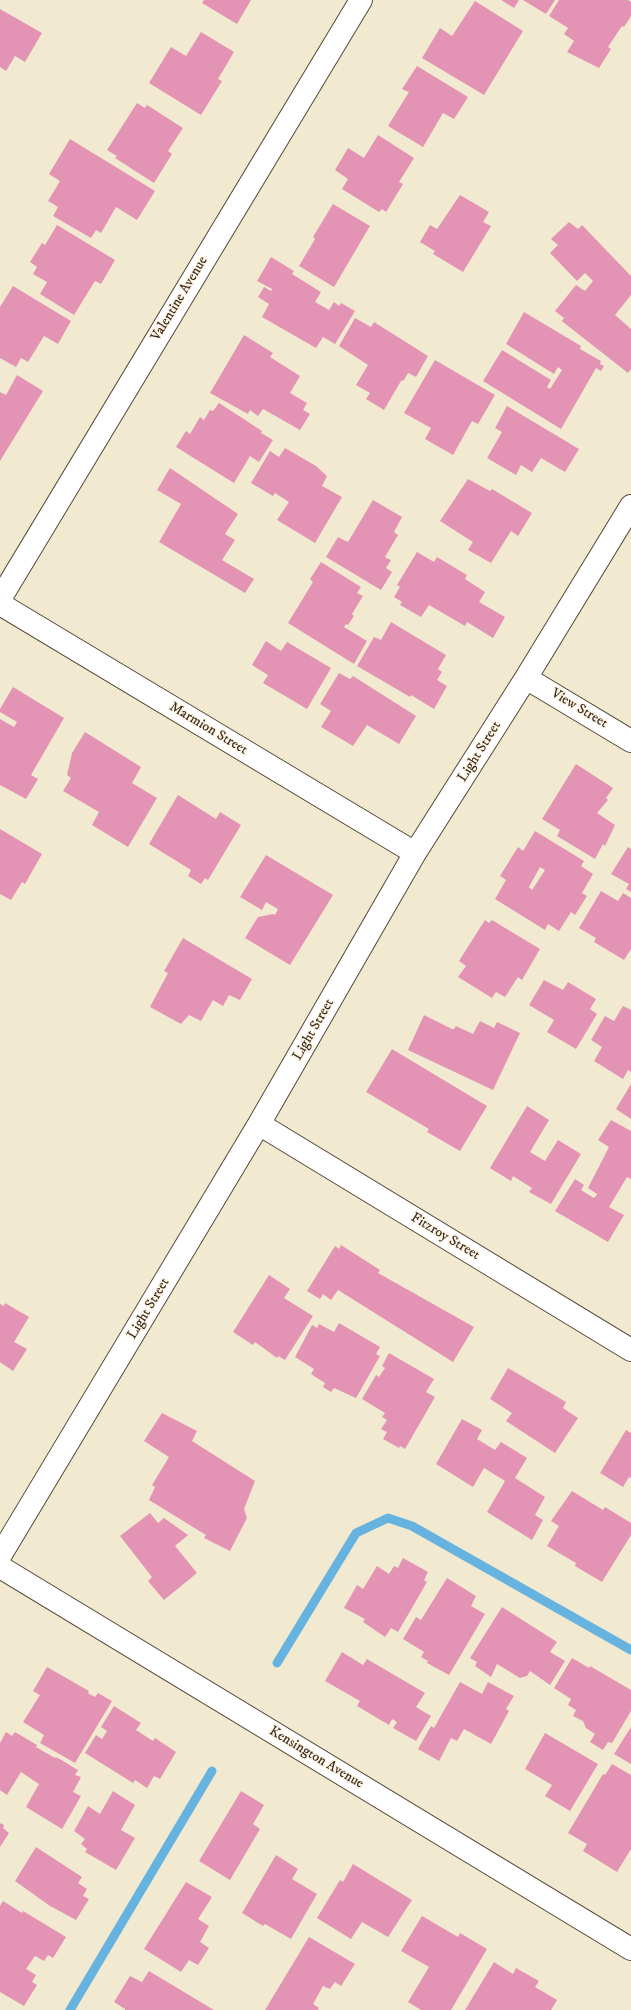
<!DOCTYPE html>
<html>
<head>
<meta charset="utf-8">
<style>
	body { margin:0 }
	canvas { display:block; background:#f2ead0 }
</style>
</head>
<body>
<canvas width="631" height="2010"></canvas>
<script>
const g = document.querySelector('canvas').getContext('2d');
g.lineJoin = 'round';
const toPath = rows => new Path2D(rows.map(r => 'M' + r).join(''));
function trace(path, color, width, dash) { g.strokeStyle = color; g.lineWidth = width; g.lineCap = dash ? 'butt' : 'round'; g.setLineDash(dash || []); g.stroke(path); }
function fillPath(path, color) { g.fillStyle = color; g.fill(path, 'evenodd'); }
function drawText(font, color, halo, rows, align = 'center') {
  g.font = font + ' "IM FELL DW Pica",serif'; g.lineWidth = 3; g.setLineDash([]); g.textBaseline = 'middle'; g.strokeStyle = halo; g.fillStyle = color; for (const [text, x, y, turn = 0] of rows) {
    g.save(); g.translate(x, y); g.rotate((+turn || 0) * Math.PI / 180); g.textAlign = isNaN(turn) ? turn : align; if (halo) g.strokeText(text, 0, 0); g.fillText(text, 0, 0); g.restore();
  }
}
const stream = toPath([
	[277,1663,356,1533,388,1518,412,1526,631,1650],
	[70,2010,212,1771]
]);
const building = toPath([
	[204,0,251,0,237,24,202,3],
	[501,0,519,0,514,8],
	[523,0,555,0,546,14],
	[559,0,628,0,631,2,631,16,624,27,622,26,608,47,611,49,599,68,567,52,574,41,564,34,568,28,549,16],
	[475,1,523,31,484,95,422,58,440,28,452,36],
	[0,9,42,33,25,62,15,56,6,71,0,67],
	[201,32,234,52,218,79,222,81,201,115,149,83,171,47,186,56],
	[417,66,468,97,454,119,443,113,423,147,388,126,409,92,402,89],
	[137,103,145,108,147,105,183,128,168,151,172,154,154,183,115,158,117,156,107,150],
	[378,135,414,158,399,182,403,184,386,212,382,209,379,212,342,189,348,179,335,170,348,148,364,158],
	[70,139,155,191,137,220,116,207,101,233,96,230,91,238,53,216,58,207,48,201,60,181,49,174],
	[460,195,489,212,483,222,491,226,463,272,433,254,435,251,420,242,430,225,437,229],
	[333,204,370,226,334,287,299,266,315,239,313,237],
	[569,222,578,229,582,225,631,276,631,295,615,315,631,329,631,369,628,373,563,322,562,321,564,318,555,311,576,285,585,291,593,281,585,273,577,281,550,253,558,245,551,239],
	[57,225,115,260,101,284,95,281,74,315,40,294,47,282,33,274,37,267,30,262,42,243,45,245],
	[271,257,294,271,292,274,321,292,315,302,329,310,334,302,339,306,341,303,355,311,335,344,323,337,316,348,262,317,269,304,258,297,264,287,271,291,272,289,257,281],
	[13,286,71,321,58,344,44,336,28,362,21,358,16,367,0,358,0,307],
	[524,312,581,346,580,349,601,361,600,364,604,366,601,371,596,368,561,429,483,381,502,350,551,380,547,387,550,389,562,370,558,367,554,374,506,344],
	[355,318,371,327,374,322,428,356,416,377,408,373,404,380,401,381,384,410,366,399,370,393,356,385,368,365,339,346],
	[244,335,273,353,270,357,300,376,290,393,307,403,303,410,310,414,300,430,263,409,258,416,250,410,248,414,210,393],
	[435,360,495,395,478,424,472,421,453,455,425,439,431,428,404,413],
	[17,375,43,391,0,461,0,392,6,395],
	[219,403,262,431,261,433,273,440,259,462,250,456,234,483,176,447,186,431,190,434,200,417,204,420,210,410,213,411],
	[507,406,579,449,565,472,541,458,532,472,521,465,516,475,487,458,502,432,495,428],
	[285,448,316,466,327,476,322,486,342,497,315,543,277,520,289,502,275,493,273,496,251,483,270,451,279,457],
	[170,468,238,514,225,534,235,540,222,560,254,579,245,593,159,542,181,504,157,490],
	[468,479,490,491,492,489,532,513,518,536,511,531,491,563,468,550,473,542,440,521],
	[373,500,402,517,394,532,398,535,385,557,391,560,386,568,392,572,381,590,326,557,338,537,348,542],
	[417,552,434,562,437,557,467,575,465,579,485,592,479,602,505,617,493,638,467,622,465,626,429,605,421,617,400,605,402,602,394,597,400,587,397,585],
	[321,562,361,587,357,593,363,596,352,614,354,616,348,625,346,624,344,627,367,641,354,664,288,623,313,582,310,579],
	[391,622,446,655,438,669,442,672,437,680,447,686,434,709,411,695,410,697,357,666,374,637,381,640],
	[266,641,281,651,287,642,331,668,307,709,263,683,268,675,252,665],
	[339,673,350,679,353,676,416,716,399,744,367,725,353,746,321,727,331,711,320,704],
	[13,687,64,718,31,775,38,779,26,799,0,785,0,719,14,727,17,722,0,712,0,709],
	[85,732,141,767,132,783,157,798,128,847,92,825,99,812,63,791,71,778,67,775,72,753],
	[576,764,613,788,606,798,608,800,597,813,615,825,605,846,603,844,595,859,557,836,560,830,542,819],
	[178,795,216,819,220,812,241,825,208,880,205,878,201,884,188,876,191,870,149,844],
	[0,829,42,854,25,884,22,882,11,900,0,894],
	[535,831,584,861,581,866,593,874,582,893,587,896,575,915,571,912,559,931,548,924,545,930,495,899,506,880,500,876,518,847,523,851],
	[540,867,545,870,532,890,529,887],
	[628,847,631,849,631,892,626,889,629,884,611,874],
	[266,855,333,895,290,965,245,938,258,917,273,914,275,915,278,909,266,902,262,910,240,897],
	[601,891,618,901,623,893,631,898,631,949,624,960,594,942,596,938,579,928],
	[485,920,489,923,492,920,540,949,522,980,518,977,505,997,496,992,492,998,458,977,466,966,459,961],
	[183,938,252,979,240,1000,229,995,223,1006,213,1000,201,1021,189,1015,181,1024,150,1007,168,973,164,971],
	[544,980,563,990,568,982,596,999,590,1009,597,1014,576,1049,547,1032,554,1020,529,1005],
	[623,1006,631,1010,631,1072,628,1070,623,1079,594,1061,602,1047,591,1040,605,1016,614,1021],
	[424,1015,452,1029,454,1029,456,1026,473,1034,480,1021,494,1028,497,1022,520,1033,493,1090,408,1050],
	[392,1049,487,1106,460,1151,427,1132,429,1129,366,1092],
	[631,1084,631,1119,616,1109],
	[527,1106,549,1120,530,1152,545,1161,558,1140,581,1154,551,1204,529,1192,532,1188,513,1176,511,1181,490,1168],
	[611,1120,631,1131,631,1179,627,1177,609,1207,624,1215,608,1242,555,1211,575,1179,584,1185,581,1190,594,1198,596,1196,597,1194,588,1188,609,1147,598,1140],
	[341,1245,380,1270,378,1273,474,1327,453,1362,338,1290,331,1300,323,1294,320,1299,307,1291,335,1246,339,1249],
	[269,1275,290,1289,284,1298,313,1316,285,1360,278,1356,277,1358,255,1342,253,1345,233,1332],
	[5,1303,29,1317,14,1342,27,1349,13,1371,0,1362,0,1304,4,1306],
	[339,1323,380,1347,376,1354,380,1356,356,1398,334,1388,331,1392,323,1387,325,1383,311,1374,314,1369,295,1357,312,1325,317,1328,319,1324,334,1332],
	[389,1353,434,1379,426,1392,435,1397,405,1449,400,1446,399,1448,383,1439,387,1432,381,1429,387,1420,382,1417,385,1413,362,1399,376,1375,379,1377,385,1368,382,1366],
	[508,1368,566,1402,563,1408,578,1418,555,1453,506,1421,512,1413,490,1399],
	[162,1413,197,1431,192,1441,255,1481,244,1509,247,1518,230,1551,204,1538,206,1535,149,1500,155,1487,152,1485,169,1457,144,1441],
	[462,1419,482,1430,477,1439,495,1450,501,1442,527,1458,515,1478,545,1497,535,1515,543,1520,532,1540,487,1512,505,1481,484,1468,473,1487,436,1464],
	[626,1430,631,1433,631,1478,629,1477,623,1487,600,1473],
	[572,1491,603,1510,605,1507,631,1523,631,1535,602,1582,575,1566,576,1563,547,1546,559,1526,551,1521],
	[150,1513,158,1523,164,1518,188,1535,175,1546,197,1573,164,1600,148,1581,152,1577,120,1536],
	[403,1558,428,1572,424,1580,427,1582,398,1632,391,1628,385,1637,363,1622,365,1619,344,1608,357,1585,363,1589,377,1566,389,1574,394,1566,398,1568],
	[447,1578,476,1596,471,1606,485,1614,449,1675,427,1663,428,1661,421,1657,424,1652,403,1639,416,1617,421,1620],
	[502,1607,557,1642,550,1652,565,1661,550,1685,530,1671,527,1676,520,1678,497,1664,491,1677,475,1666,477,1662,470,1658],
	[342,1652,363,1665,367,1659,425,1693,416,1707,431,1716,416,1741,393,1728,397,1722,392,1719,389,1725,357,1706,360,1701,325,1681],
	[572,1658,589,1668,590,1666,631,1690,631,1711,612,1743,608,1742,603,1750,590,1742,595,1734,586,1728,583,1721,573,1716,576,1710,568,1705,571,1699,554,1688],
	[47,1667,89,1691,88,1693,91,1695,95,1697,98,1693,112,1701,75,1763,40,1743,44,1735,23,1722,40,1695,33,1691],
	[460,1682,482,1694,488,1682,514,1696,506,1709,509,1711,491,1744,464,1729,457,1741,451,1738,439,1761,418,1749,431,1726,434,1728],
	[114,1706,141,1723,136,1730,153,1741,155,1738,176,1752,160,1779,154,1776,147,1788,135,1780,133,1783,85,1753,96,1735,102,1739,107,1731,101,1727],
	[631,1727,631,1764,614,1754],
	[6,1732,12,1736,15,1732,37,1745,36,1747,55,1758,56,1757,58,1758,78,1770,75,1775,81,1777,73,1792,81,1796,62,1829,26,1807,39,1784,21,1772,7,1795,0,1790,0,1743],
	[545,1733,598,1764,570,1811,545,1796,552,1785,525,1769],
	[612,1764,631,1775,631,1849,617,1872,583,1851,587,1844,568,1833,603,1774,605,1775],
	[113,1791,135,1805,121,1830,135,1838,116,1870,85,1852,87,1849,81,1844,85,1839,74,1831,88,1806,100,1814],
	[241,1791,264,1805,253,1824,260,1829,230,1880,199,1861],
	[0,1823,4,1825,3,1828,9,1833,0,1847],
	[36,1847,82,1877,78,1883,87,1889,83,1896,89,1899,76,1920,50,1906,15,1881],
	[276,1855,298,1869,292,1879,317,1894,291,1939,265,1924,263,1926,242,1913],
	[353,1864,412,1900,388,1937,362,1922,351,1939,317,1918,340,1880,343,1882],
	[186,1882,212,1897,198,1919,209,1926,200,1942,209,1948,198,1965,189,1960,181,1972,144,1949],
	[3,1901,22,1913,23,1911,66,1937,53,1958,48,1955,44,1961,35,1956,26,1969,36,1975,32,1982,37,1985,24,2006,0,1992,0,1906],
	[422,1916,458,1937,460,1933,487,1949,451,2010,421,2010,408,2002,429,1967,401,1951],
	[309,1937,355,1964,341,1986,335,1982,330,1989,323,1986,313,2004,319,2008,318,2010,265,2010],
	[494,1962,513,1974,516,1968,539,1981,535,1987,557,2000,551,2010,465,2010],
	[149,1971,214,2010,125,2010,125,2009,114,2002,130,1976,142,1982]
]);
const minor = toPath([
	[0,599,361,0],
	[0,604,415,853],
	[526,678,631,741],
	[259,1124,631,1350],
	[0,1556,259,1124,415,853,526,678,631,506],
	[0,1567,631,1949]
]);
const streetNames = [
	["Valentine Avenue",180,299,-59],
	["View Street",579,709,31],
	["Marmion Street",208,729,31],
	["Light Street",480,752,-58],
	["Light Street",314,1030,-60],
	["Fitzroy Street",445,1237,31],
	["Light Street",149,1309,-59],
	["Kensington Avenue",316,1758,31]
];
trace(stream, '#66b3e0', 9);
fillPath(building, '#e394b5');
trace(minor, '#564739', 24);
trace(minor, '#fff', 22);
drawText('14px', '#3b2a1e', '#fcf5e5', streetNames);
</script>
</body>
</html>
